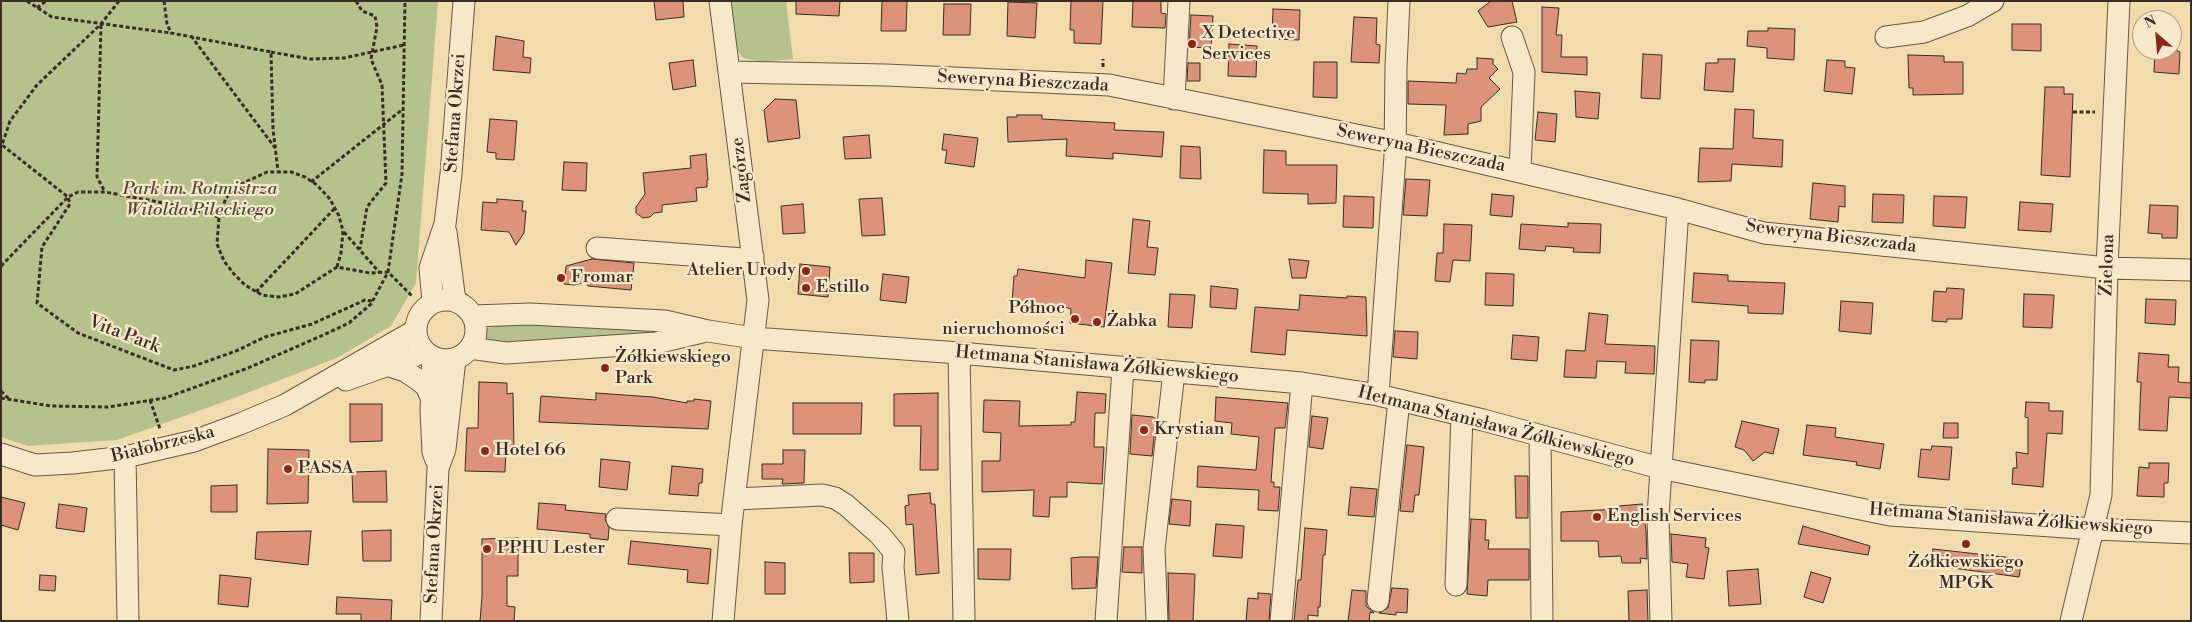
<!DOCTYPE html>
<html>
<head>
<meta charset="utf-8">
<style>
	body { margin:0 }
	#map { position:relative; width:2192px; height:622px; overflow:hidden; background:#f2dcae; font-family:"Libre Bodoni",serif }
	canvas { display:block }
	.frame { position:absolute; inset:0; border:2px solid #392d24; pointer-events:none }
	.north { position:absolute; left:2132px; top:10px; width:50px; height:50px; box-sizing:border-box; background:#f7e8ca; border:1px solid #ab9d88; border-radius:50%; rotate:333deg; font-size:14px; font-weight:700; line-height:20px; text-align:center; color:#392d24 }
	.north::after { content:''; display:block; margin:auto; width:18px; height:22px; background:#8f2418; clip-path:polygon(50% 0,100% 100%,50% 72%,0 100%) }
</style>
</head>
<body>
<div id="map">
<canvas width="2192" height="622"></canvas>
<div class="frame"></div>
<div class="north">N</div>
</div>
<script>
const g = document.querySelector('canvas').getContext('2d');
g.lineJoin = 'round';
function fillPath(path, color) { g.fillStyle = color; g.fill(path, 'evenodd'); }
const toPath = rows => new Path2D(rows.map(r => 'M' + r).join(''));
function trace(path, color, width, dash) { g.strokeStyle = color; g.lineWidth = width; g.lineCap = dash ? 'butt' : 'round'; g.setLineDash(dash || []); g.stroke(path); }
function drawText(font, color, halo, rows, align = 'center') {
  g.font = font + ' "Libre Bodoni",serif'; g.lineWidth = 4.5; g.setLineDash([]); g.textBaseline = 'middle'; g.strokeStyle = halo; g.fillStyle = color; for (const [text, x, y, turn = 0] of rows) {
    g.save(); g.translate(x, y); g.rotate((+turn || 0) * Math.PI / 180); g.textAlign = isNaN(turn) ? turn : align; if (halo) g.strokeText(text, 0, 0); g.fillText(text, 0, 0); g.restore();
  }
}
const green = toPath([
	[1,1,438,1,416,283,391,326,339,357,229,400,117,440,28,446,1,437],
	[730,1,786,1,793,59,763,62,743,58,736,49],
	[521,321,665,330,666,332,486,344,487,328]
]);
const building = toPath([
	[654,1,683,1,684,17,656,20,654,1],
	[796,1,840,1,839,16,796,14,796,1],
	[882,1,907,1,906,31,881,31,882,1],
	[1071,1,1103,1,1101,44,1074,43,1074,30,1070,30,1071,1],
	[1133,1,1161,1,1161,13,1166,14,1165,28,1132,27,1133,1],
	[1491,1,1512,1,1517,22,1488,27,1478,11,1491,1],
	[1008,2,1037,3,1035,38,1007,36,1008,2],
	[944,4,971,4,970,35,943,35,944,4],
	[1542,7,1559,8,1556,35,1562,35,1561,57,1587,57,1587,75,1542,72,1542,7],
	[1273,9,1300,10,1299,40,1272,39,1273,9],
	[1191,15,1213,16,1211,48,1189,47,1191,15],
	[1354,17,1377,18,1376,44,1380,45,1379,63,1351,62,1354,17],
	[2012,24,2041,24,2041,51,2012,50,2012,24],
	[1768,28,1795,29,1794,60,1767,58,1767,48,1747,46,1748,31,1768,31,1768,28],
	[496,36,524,41,523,57,531,58,530,73,493,70,496,36],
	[1229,44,1257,46,1256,77,1228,76,1229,44],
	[2155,50,2176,50,2180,52,2179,74,2154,72,2155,50],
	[1643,54,1662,55,1660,99,1641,98,1643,54],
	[1908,55,1944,56,1944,62,1963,62,1963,94,1913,95,1913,88,1909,88,1908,55],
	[1477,58,1493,59,1493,64,1498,69,1489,78,1500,89,1481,107,1481,121,1468,124,1468,134,1444,135,1446,105,1408,104,1408,81,1456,83,1457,73,1466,74,1467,69,1477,69,1477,58],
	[1718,59,1735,59,1733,92,1704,90,1706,63,1718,63,1718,59],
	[693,60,696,86,673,90,669,63,693,60],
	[1827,60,1845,61,1845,67,1855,68,1852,94,1824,91,1827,60],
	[1314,62,1337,62,1337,98,1313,97,1314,62],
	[1188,63,1200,63,1200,81,1187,81,1188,63],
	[2045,87,2064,87,2064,94,2073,94,2070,177,2041,175,2045,87],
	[1575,91,1600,93,1598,119,1576,117,1575,91],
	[775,99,796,100,800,138,768,142,764,110,775,99],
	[1735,109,1754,110,1753,138,1783,140,1782,167,1732,164,1731,181,1698,182,1700,148,1733,149,1735,109],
	[1538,112,1557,114,1555,142,1535,140,1538,112],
	[1017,115,1042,115,1042,119,1115,123,1114,130,1164,132,1162,157,1113,153,1113,159,1066,156,1067,139,1008,142,1007,117,1017,117,1017,115],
	[490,119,517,121,514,160,496,159,496,153,487,152,490,119],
	[944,134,978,138,974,167,945,163,947,150,942,150,944,134],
	[869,135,871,158,845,159,843,137,869,135],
	[1181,146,1200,147,1201,179,1180,178,1181,146],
	[1264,150,1286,151,1286,165,1337,165,1336,203,1308,204,1308,194,1263,193,1264,150],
	[706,154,708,180,707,180,707,187,696,188,697,201,662,205,662,212,654,213,650,217,643,218,636,213,636,207,645,194,643,173,691,168,690,156,706,154],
	[564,162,587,163,586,191,562,190,564,162],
	[1406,179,1430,180,1427,216,1403,215,1406,179],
	[1813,183,1845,186,1845,207,1839,206,1838,222,1810,219,1813,183],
	[1492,194,1514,196,1512,217,1490,215,1492,194],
	[1873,194,1904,195,1903,223,1872,222,1873,194],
	[1344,196,1374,197,1373,228,1343,227,1344,196],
	[1934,196,1967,197,1965,228,1933,226,1934,196],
	[882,198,885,235,862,236,859,199,882,198],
	[497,199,523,201,522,211,526,211,524,233,516,245,509,232,481,230,483,202,497,203,497,199],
	[2020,202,2053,204,2051,232,2018,230,2020,202],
	[803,204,805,233,783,234,781,206,803,204],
	[2150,205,2178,206,2177,238,2162,238,2162,234,2148,233,2150,205],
	[1133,219,1150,221,1147,247,1158,248,1155,275,1128,273,1133,219],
	[1568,223,1601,224,1600,253,1573,252,1574,248,1546,246,1545,251,1519,249,1521,224,1568,227,1568,223],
	[1444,224,1472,225,1470,261,1453,260,1450,282,1435,281,1437,253,1443,253,1444,224],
	[592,259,634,263,631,290,588,286,587,282,574,285,564,284,566,266,592,259],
	[1289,259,1309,261,1306,278,1292,278,1289,259],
	[1086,260,1112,263,1104,327,1070,323,1071,309,1065,307,1012,302,1014,276,1017,276,1018,269,1085,278,1086,260],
	[800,264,830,267,828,297,798,294,800,264],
	[1486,273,1514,274,1513,306,1485,305,1486,273],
	[1694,273,1728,275,1728,281,1785,283,1783,314,1748,313,1748,306,1692,302,1694,273],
	[883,274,909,277,906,303,880,300,883,274],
	[1211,286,1238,289,1236,309,1210,307,1211,286],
	[1947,288,1964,289,1962,319,1947,319,1947,322,1932,321,1934,291,1946,292,1947,288],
	[1170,294,1195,295,1192,328,1168,327,1170,294],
	[2024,294,2054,295,2052,328,2023,327,2024,294],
	[1300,295,1347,298,1347,296,1366,297,1367,336,1287,330,1285,355,1251,352,1255,307,1299,310,1300,295],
	[2146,299,2176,300,2175,325,2145,323,2146,299],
	[1841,301,1873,303,1871,334,1839,331,1841,301],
	[1589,313,1608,315,1605,344,1655,346,1654,374,1625,373,1626,362,1597,361,1596,378,1564,377,1566,350,1585,351,1589,313],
	[1395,331,1418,332,1417,359,1393,357,1395,331],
	[1513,335,1539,337,1537,361,1511,359,1513,335],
	[1691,340,1719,341,1717,380,1705,380,1705,383,1689,382,1691,340],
	[2139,353,2169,355,2168,367,2179,367,2178,382,2191,383,2191,398,2169,397,2167,431,2139,430,2141,382,2137,382,2139,353],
	[479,382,507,383,507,394,513,393,514,451,506,450,505,472,465,471,467,428,478,428,479,382],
	[1077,392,1106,394,1105,413,1095,413,1094,447,1104,447,1102,484,1067,482,1067,497,1050,497,1049,517,1033,516,1034,490,982,492,982,461,1000,461,1001,433,983,432,984,400,1020,401,1019,426,1071,425,1071,422,1075,422,1077,392],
	[596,393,653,397,687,403,687,401,694,401,694,399,711,401,708,429,539,422,541,396,596,400,596,393],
	[938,393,938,470,920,470,921,426,894,426,894,394,938,393],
	[1216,397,1288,403,1285,428,1275,428,1271,482,1274,482,1274,487,1280,487,1278,511,1258,510,1259,490,1197,487,1198,466,1256,470,1259,437,1231,434,1232,423,1215,421,1216,397],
	[2026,402,2049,403,2049,411,2063,411,2062,434,2047,433,2043,487,2012,484,2013,468,2017,468,2016,452,2028,454,2028,418,2025,417,2026,402],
	[793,403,862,403,861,434,793,434,793,403],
	[350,404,382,404,382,441,350,442,350,404],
	[1132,415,1153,417,1156,419,1152,456,1130,454,1132,415],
	[1312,416,1328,418,1323,449,1309,447,1312,416],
	[1742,421,1779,429,1773,454,1765,452,1753,461,1744,450,1735,447,1742,421],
	[1944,423,1958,423,1958,438,1943,438,1944,423],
	[1807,425,1836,428,1835,437,1884,444,1880,469,1856,465,1857,462,1803,455,1807,425],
	[1407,445,1424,447,1419,495,1415,495,1413,512,1400,511,1407,445],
	[1932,446,1952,447,1949,480,1918,477,1921,449,1931,450,1932,446],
	[268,449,309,450,308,503,267,504,268,449],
	[783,450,805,450,804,483,782,484,783,479,762,479,762,464,783,464,783,450],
	[601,459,630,462,627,490,599,487,601,459],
	[2149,463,2169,463,2168,483,2164,483,2164,497,2137,496,2139,467,2149,468,2149,463],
	[672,466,703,469,702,483,699,483,698,496,669,494,672,466],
	[386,471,387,502,353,502,352,472,386,471],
	[1515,476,1528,476,1528,518,1516,518,1515,476],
	[237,485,237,512,211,512,211,486,237,485],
	[1351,487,1377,489,1374,517,1348,515,1351,487],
	[930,493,931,504,935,504,939,573,916,575,913,524,906,525,905,506,909,505,908,495,930,493],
	[1,497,25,503,18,530,1,525,1,497],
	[1172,499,1191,501,1190,526,1169,524,1172,499],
	[539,503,566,505,565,510,606,514,605,519,609,528,608,540,590,538,590,534,537,529,539,503],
	[59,504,87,508,84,532,56,528,59,504],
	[1642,504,1646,530,1647,559,1640,558,1641,563,1622,563,1621,556,1599,557,1598,541,1561,541,1561,512,1619,509,1619,506,1642,504],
	[1471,519,1486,520,1485,540,1489,540,1488,549,1529,549,1529,580,1488,580,1487,596,1467,594,1471,519],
	[1216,524,1244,526,1242,558,1213,556,1216,524],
	[1803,526,1870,546,1868,555,1798,544,1803,526],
	[1305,528,1327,530,1325,555,1323,555,1320,607,1318,607,1318,616,1308,615,1308,621,1294,621,1298,580,1301,580,1305,528],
	[391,530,391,561,363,561,362,531,391,530],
	[311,531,308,565,255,559,257,532,311,531],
	[1671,534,1706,538,1705,547,1709,548,1704,579,1686,577,1688,564,1672,562,1671,534],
	[518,538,518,576,507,576,507,606,515,607,514,621,480,621,482,596,482,539,518,538],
	[631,541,711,549,708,584,687,582,688,570,628,564,631,541],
	[1124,547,1142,547,1142,573,1122,572,1124,547],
	[978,549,1011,549,1010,580,978,579,978,549],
	[1933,549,2022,559,2019,577,1931,565,1933,549],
	[849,553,874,553,874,582,850,583,849,553],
	[1080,557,1098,557,1096,588,1072,589,1071,558,1080,557],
	[765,562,785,563,785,594,765,594,765,562],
	[1758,569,1761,604,1729,606,1727,571,1758,569],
	[1811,572,1831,578,1823,603,1804,597,1811,572],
	[1168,573,1195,574,1193,621,1169,621,1168,573],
	[40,575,56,576,55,591,39,590,40,575],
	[220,575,251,578,248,607,218,604,220,575],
	[1392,588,1408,589,1407,613,1396,612,1396,615,1379,613,1388,608,1392,588],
	[1352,590,1366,591,1366,606,1374,613,1370,612,1369,621,1348,621,1352,590],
	[1647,590,1648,621,1629,621,1628,591,1647,590],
	[1258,593,1271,594,1269,621,1246,621,1248,598,1258,599,1258,593],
	[337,597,392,600,391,621,361,621,361,614,336,614,337,597]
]);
const path = toPath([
	[27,1,52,17,171,33],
	[119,1,101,24,37,85,10,121,2,145,68,197,70,204,42,247,37,303,78,333,174,370,194,366,236,351,265,337,312,324,365,300,372,301],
	[164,1,167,24,171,33,271,52,273,129,278,171],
	[356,1,362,11,375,16,377,27,371,59,382,85,386,183,367,207,360,249],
	[37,8,46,1],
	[101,25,97,177,105,192],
	[191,36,276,149],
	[271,52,310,59,344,58,404,45],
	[1103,67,1103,59],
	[2073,112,2095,112],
	[311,182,403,109],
	[344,232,379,272],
	[1,266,68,197,78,192,105,192,169,204,219,217],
	[337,267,341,253,343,231,339,216,330,199,317,185,305,177,291,172,267,172,239,185,226,198,219,217,217,244,224,261,234,274,245,285,262,295,279,297,295,294,337,267,370,273,388,272,413,297],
	[256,292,335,208],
	[1,391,9,399],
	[1,398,51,406,108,407,165,398,248,368,321,336,349,323,371,304,388,272,402,174,405,1],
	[150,400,160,429]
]);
const minor = toPath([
	[720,1,758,300,731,525,723,621],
	[1512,37,1524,72,1520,171],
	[1886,37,1924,32,1967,16,1993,1],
	[730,72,886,75,1109,85,1396,143,1678,209,1764,233,2107,268,2191,270],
	[1174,99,1179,1],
	[446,232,455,301],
	[597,248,743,259,753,256],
	'416 330a30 30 0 1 1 60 0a30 30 0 1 1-60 0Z',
	[433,302,430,268,445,224,451,174,464,1],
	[473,316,530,314,665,321,708,331,754,338,959,353,1302,383,1378,395,1483,420,1660,468,1890,515,2095,529,2191,533],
	[470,348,506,353,656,343,702,332],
	[959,353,964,621],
	[433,357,431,411,433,452,436,460],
	[390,366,405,371,417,379,426,386,430,395],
	[346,380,425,352],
	[1378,395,1395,156,1396,67,1399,1],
	[1540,436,1542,621],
	[1,454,35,465,73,463,125,457,194,441,240,424,285,405,416,330],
	[125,457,128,621],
	[735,499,822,495,835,498,846,505,880,535,894,552,893,567,898,621],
	[617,519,731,525],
	[1456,585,1462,415],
	[1378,601,1399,400],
	[431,621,438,468,445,449,455,359],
	[1106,621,1123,368],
	[1157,621,1154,549,1174,372],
	[1281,621,1302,383],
	[1661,621,1658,516,1678,209],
	[2071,621,2101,495,2107,268,2119,1]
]);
const markers = [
	[1192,44,5,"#8f2418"],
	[806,271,5,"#8f2418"],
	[561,278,5,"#8f2418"],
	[806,288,5,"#8f2418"],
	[1075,319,5,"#8f2418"],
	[1097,322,5,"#8f2418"],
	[605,368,5,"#8f2418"],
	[1144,430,5,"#8f2418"],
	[485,451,5,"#8f2418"],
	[288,469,5,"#8f2418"],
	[1597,517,5,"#8f2418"],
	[1966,544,5,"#8f2418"],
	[487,549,5,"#8f2418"]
];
const poiNames = [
	["X Detective",1202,34],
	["Services",1202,55],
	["Atelier Urody",796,271,"right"],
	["Fromar",571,278],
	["Estillo",816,288],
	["Północ",1065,309,"right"],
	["nieruchomości",1065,330,"right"],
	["Żabka",1107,322],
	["Żółkiewskiego",615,358],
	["Park",615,379],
	["Krystian",1154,430],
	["Hotel 66",495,451],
	["PASSA",298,469],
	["English Services",1607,517],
	["PPHU Lester",497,549],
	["Żółkiewskiego",1966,563,"center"],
	["MPGK",1966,584,"center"]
];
const streetNames = [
	["Seweryna Bieszczada",1023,82,3],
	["Stefana Okrzei",456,113,-86],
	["Seweryna Bieszczada",1421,149,12],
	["Zagórze",742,170,-97],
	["Seweryna Bieszczada",1831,237,7],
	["Zielona",2108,265,-88],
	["Vita Park",124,335,21],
	["Hetmana Stanisława Żółkiewskiego",1097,365,5],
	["Hetmana Stanisława Żółkiewskiego",1496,427,14],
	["Białobrzeska",163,445,-14],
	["Hetmana Stanisława Żółkiewskiego",2011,520,4],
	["Stefana Okrzei",435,544,-87]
];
const parkNames = [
	["Park im. Rotmistrza",200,190],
	["Witolda Pileckiego",200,211]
];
fillPath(green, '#b5c28e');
fillPath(building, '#dc937a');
trace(building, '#392d24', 1);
trace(minor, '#675946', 23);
trace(path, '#392d24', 3, [4, 2.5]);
trace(minor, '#f7e8ca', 21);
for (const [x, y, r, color] of markers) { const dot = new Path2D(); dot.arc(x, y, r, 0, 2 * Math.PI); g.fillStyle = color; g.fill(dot); trace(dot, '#f7e8ca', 2); }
drawText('18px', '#392d24', '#f7e8ca', poiNames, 'left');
drawText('18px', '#392d24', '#f7e8ca', streetNames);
drawText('italic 18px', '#524b39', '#f7e8ca', parkNames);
</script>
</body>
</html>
